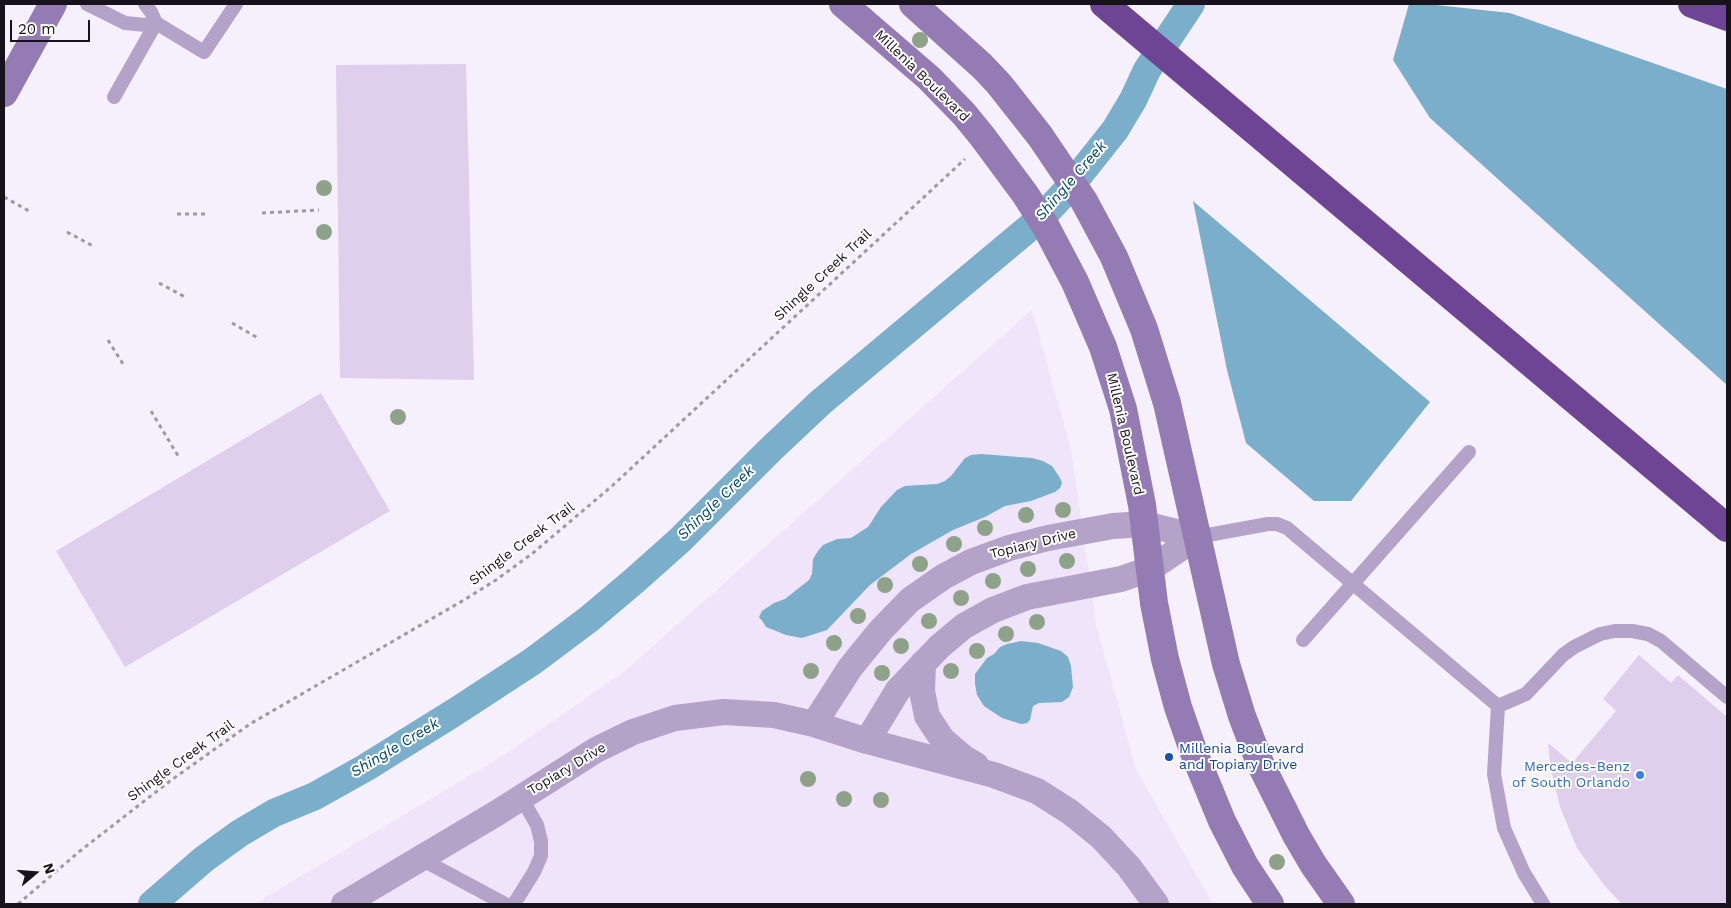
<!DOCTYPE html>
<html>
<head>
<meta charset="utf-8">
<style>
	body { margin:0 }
	#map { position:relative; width:1731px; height:908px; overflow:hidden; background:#f6effc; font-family:"Work Sans",sans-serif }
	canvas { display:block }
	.frame { position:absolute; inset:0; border:5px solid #17121c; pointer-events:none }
	.north { position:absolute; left:10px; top:848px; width:50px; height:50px; -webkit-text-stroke:4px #fff; paint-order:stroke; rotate:72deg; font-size:14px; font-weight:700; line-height:20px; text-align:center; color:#17121c }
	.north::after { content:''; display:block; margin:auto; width:18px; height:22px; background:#17121c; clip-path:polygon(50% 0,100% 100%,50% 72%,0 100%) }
	.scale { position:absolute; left:10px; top:20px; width:80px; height:22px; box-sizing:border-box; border:2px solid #17121c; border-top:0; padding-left:6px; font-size:15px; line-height:18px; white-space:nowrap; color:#17121c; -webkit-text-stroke:4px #fff; paint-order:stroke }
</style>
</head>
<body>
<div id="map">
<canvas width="1731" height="908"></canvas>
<div class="frame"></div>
<div class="north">N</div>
<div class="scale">20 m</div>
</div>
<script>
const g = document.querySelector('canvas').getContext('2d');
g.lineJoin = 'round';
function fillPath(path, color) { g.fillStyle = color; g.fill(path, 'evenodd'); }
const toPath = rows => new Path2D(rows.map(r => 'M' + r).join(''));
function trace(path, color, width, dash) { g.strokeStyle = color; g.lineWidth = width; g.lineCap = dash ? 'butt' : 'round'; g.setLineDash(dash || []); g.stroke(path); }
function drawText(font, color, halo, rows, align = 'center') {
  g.font = font + ' "Work Sans",sans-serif'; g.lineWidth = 4; g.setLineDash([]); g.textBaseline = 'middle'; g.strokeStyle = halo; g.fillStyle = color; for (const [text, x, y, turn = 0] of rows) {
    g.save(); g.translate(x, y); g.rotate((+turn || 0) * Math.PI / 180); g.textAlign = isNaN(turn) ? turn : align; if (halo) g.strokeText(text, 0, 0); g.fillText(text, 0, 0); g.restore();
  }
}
const built = toPath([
	[1032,310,1071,449,1096,624,1136,770,1213,904,257,904,266,897,501,757,624,672]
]);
const water = toPath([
	[1409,4,1427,4,1510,13,1727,89,1727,385,1430,118,1393,60],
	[1193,201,1430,402,1351,501,1314,501,1246,443,1227,370],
	[981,454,1032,458,1043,461,1052,466,1060,478,1062,483,1060,488,1055,492,1031,501,1005,506,985,517,953,530,911,554,870,585,827,630,802,638,786,635,766,627,763,622,759,617,762,611,774,603,785,599,809,580,812,574,813,559,818,551,823,545,837,539,851,538,868,527,881,507,897,490,905,486,937,484,945,481,951,476,965,458,971,455],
	[1021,641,1038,643,1061,651,1068,657,1071,666,1073,687,1069,697,1062,702,1039,703,1033,706,1030,720,1027,723,1021,724,1002,718,984,706,977,695,975,684,975,674,987,658,994,654,1000,647,1007,644]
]);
const canal = toPath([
	[152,904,204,859,240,833,274,813,315,796,365,768,455,712,533,661,589,619,634,581,680,540,771,449,821,402,1042,217,1068,189,1115,130,1133,100,1147,70,1191,4]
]);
const building = toPath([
	[466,64,474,380,340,378,336,65],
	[321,393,390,511,125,667,56,551],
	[1639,655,1671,683,1678,675,1727,717,1727,904,1622,904,1604,885,1577,848,1560,807,1550,765,1548,743,1572,763,1616,711,1603,699]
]);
const path = toPath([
	[4,197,29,211],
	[262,213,319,210],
	[177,214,207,214],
	[67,232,93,246],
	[159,283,187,298],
	[232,323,258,338],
	[108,340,123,364],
	[151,411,180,459],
	[18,904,80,851,170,781,250,724,464,600,496,580,533,553,612,486,965,159]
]);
const lane = toPath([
	[87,4,125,23,146,25,156,23],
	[145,4,151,12,156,23,204,52,236,4],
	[114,97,156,23],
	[1197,537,1268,524,1277,524,1287,528,1498,706,1494,774,1504,828,1524,873,1543,904],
	[1303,640,1469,452],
	[1498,706,1526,694,1563,655,1574,647,1600,634,1615,631,1632,631,1648,634,1661,641,1727,697],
	[421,859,505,904],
	[514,904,534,872,541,856,541,841,537,825,521,797]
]);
const street = toPath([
	[923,663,922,691,927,716,942,739,964,758,976,765],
	[814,724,850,668,880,631,910,600,943,577,971,562,1009,548,1048,538,1113,526,1145,524,1197,537],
	[867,741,898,690,940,646,964,626,993,610,1027,597,1121,579,1150,569,1197,537],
	[344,904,497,813,596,750,633,732,675,718,724,712,774,715,814,724,867,741,994,775,1037,791,1070,812,1101,837,1129,867,1156,904]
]);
const secondary = toPath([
	[843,4,929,78,964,114,982,136,1025,194,1046,227,1075,282,1103,347,1123,409,1142,505,1154,603,1165,659,1178,707,1194,753,1222,821,1245,866,1270,904],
	[913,4,982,66,999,84,1040,136,1084,201,1114,257,1144,329,1167,403,1226,664,1242,716,1260,763,1296,835,1313,864,1341,904],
	[4,93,53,4]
]);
const highway = toPath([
	[1104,4,1727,528],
	[1692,4,1727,17]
]);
const trees = [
	[920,40],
	[324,188],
	[324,232],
	[398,417],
	[1063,510],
	[1026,515],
	[985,528],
	[954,544],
	[1067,561],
	[920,564],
	[1028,569],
	[993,581],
	[885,585],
	[961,598],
	[858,616],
	[929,621],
	[1037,622],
	[1006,634],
	[834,643],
	[901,646],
	[977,651],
	[811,671],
	[951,671],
	[882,673],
	[808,779],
	[844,799],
	[881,800],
	[1277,862]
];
const markers = [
	[1169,757,5,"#1a4fb4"],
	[1640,775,5,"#3f7fe0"]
];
const streetNames = [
	["Millenia Boulevard",922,76,44],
	["Shingle Creek Trail",823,275,-43],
	["Millenia Boulevard",1125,434,77],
	["Shingle Creek Trail",522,544,-37],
	["Topiary Drive",1033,544,-14],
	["Shingle Creek Trail",181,761,-36],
	["Topiary Drive",567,769,-31]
];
const transitNames = [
	["Millenia Boulevard",1179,749],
	["and Topiary Drive",1179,765]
];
const shopNames = [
	["Mercedes-Benz",1630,767],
	["of South Orlando",1630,783]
];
const waterNames = [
	["Shingle Creek",1071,181,-49],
	["Shingle Creek",716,503,-44],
	["Shingle Creek",395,748,-31]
];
fillPath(built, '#efe4fa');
fillPath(water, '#7aaecb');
trace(canal, '#7aaecb', 28);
fillPath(building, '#dfcfed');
trace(path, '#9f99a4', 3, [4, 4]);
trace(lane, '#b4a2c9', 14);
trace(street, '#b4a2c9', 26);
trace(secondary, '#957bb3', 28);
trace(highway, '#6d4594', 28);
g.fillStyle = '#8ea289';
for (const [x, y] of trees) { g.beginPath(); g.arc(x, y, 8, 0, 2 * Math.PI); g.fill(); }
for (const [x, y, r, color] of markers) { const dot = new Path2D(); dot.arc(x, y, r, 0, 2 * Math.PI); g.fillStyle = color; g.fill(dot); trace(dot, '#fff', 2); }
drawText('14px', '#17121c', '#fff', streetNames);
drawText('14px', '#164399', '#fff', transitNames, 'left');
drawText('14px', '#366cbe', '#fff', shopNames, 'right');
drawText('italic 15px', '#024966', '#fff', waterNames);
</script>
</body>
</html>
